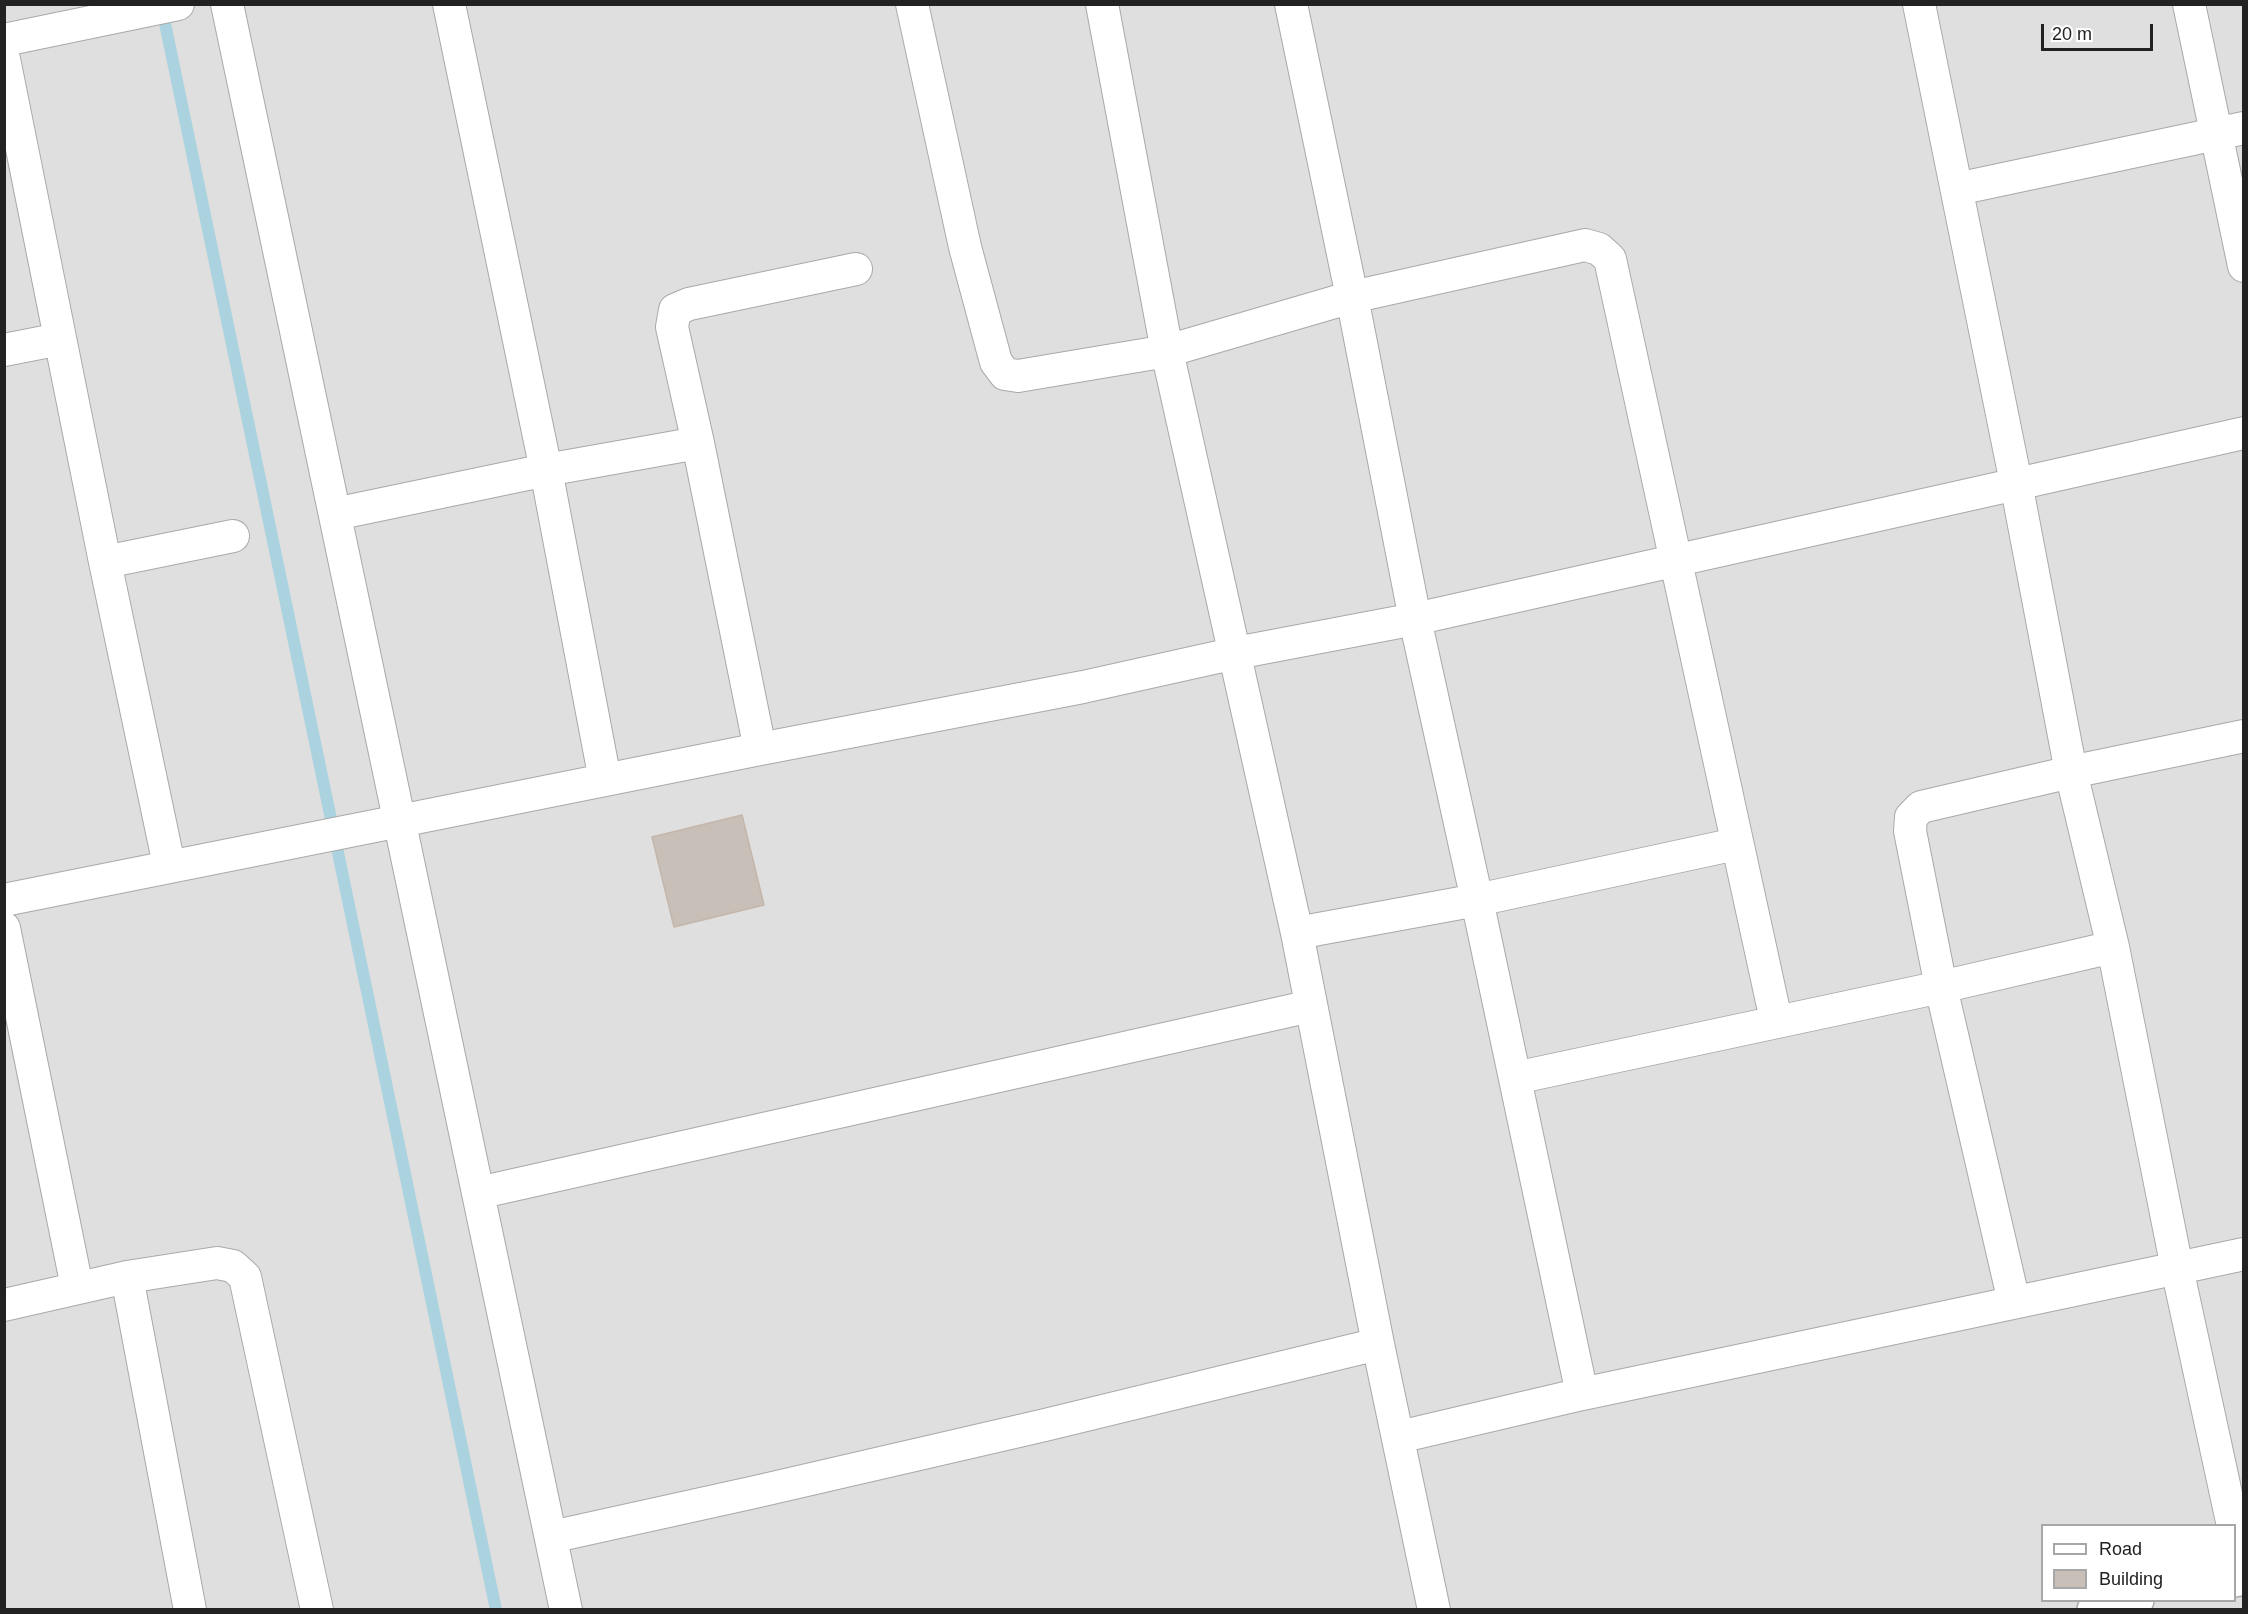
<!DOCTYPE html>
<html>
<head>
<meta charset="utf-8">
<style>
	body { margin:0 }
	#map { position:relative; width:2248px; height:1614px; overflow:hidden; background:#f2efe9; font-family:Helvetica,sans-serif }
	canvas { display:block }
	.frame { position:absolute; inset:0; border:6px solid #222; pointer-events:none }
	.legend { position:absolute; left:2041px; top:1524px; width:195px; height:78px; box-sizing:border-box; background:#fff; border:2px solid #a7a7a7; margin:0; padding:8px 10px; list-style:none; font-size:18px; color:#222 }
	.legend li { display:flex; align-items:center; gap:12px; height:30px }
	.legend b { width:30px; border:2px solid #a7a7a7 }
	.scale { position:absolute; left:2041px; top:24px; width:112px; height:27px; box-sizing:border-box; border:3px solid #222; border-top:0; padding-left:8px; font-size:18px; line-height:21px; white-space:nowrap; color:#222; -webkit-text-stroke:4px #fff; paint-order:stroke }
</style>
</head>
<body>
<div id="map">
<canvas width="2248" height="1614"></canvas>
<div class="frame"></div>
<ul class="legend">
<li><b style="height:8px;background:#fff"></b>Road</li>
<li><b style="height:16px;background:#c7bfb8"></b>Building</li>
</ul>
<div class="scale">20 m</div>
</div>
<script>
const g = document.querySelector('canvas').getContext('2d');
g.lineJoin = 'round';
function fillPath(path, color) { g.fillStyle = color; g.fill(path, 'evenodd'); }
const toPath = rows => new Path2D(rows.map(r => 'M' + r).join(''));
function trace(path, color, width, dash) { g.strokeStyle = color; g.lineWidth = width; g.lineCap = dash ? 'butt' : 'round'; g.setLineDash(dash || []); g.stroke(path); }
const residential = toPath([
	[5,5,2243,5,2243,1609,5,1610],
	[2042,1526,2234,1526,2234,1600,2042,1600]
]);
const stream = toPath([
	[162,9,496,1610]
]);
const building = toPath([
	[742,815,764,905,674,927,652,837,742,815]
]);
const minor = toPath([
	[227,4,566,1610],
	[449,4,546,470,605,780],
	[912,4,965,247,996,362,1005,374,1018,376,1167,351,1352,297,1585,245,1599,249,1610,259,1776,1020],
	[1102,4,1167,351,1297,933,1378,1344,1434,1610],
	[1291,4,1352,297,1415,619,1477,900,1582,1394],
	[1919,4,2016,483,2071,772,2113,947,2177,1268,2233,1526],
	[2189,4,2244,266],
	[4,40,178,4],
	[4,59,105,562,169,865],
	[1957,189,2244,128],
	[4,350,60,339],
	[335,514,546,470,698,443],
	[105,562,233,536],
	[760,749,698,443,672,327,675,310,689,304,856,269],
	[4,900,760,749,1083,687,1236,653,1415,619,2244,433],
	[4,928,77,1287],
	[1297,933,1477,900,1736,844],
	[1515,1078,1941,987,2113,947],
	[478,1193,1311,1006],
	[127,1277,190,1610],
	[2014,1302,1941,987,1910,831,1911,817,1921,807,2071,772,2244,736],
	[4,1305,127,1277,217,1263,233,1266,245,1277,317,1610],
	[1399,1437,1582,1394,2244,1254],
	[2234,1535,2244,1577],
	[551,1537,755,1492,1045,1425,1378,1344]
]);
const tertiary = toPath([
	[2234,1580,2244,1578],
	[2094,1610,2137,1600]
]);
fillPath(residential, '#e0dfdf');
trace(stream, '#aad3df', 12);
fillPath(building, '#c7bfb8');
trace(building, '#c4b6ab', 1.5);
trace(minor, '#a9a9a9', 34);
trace(tertiary, '#a9a9a9', 36);
trace(minor, '#fff', 32);
trace(tertiary, '#fff', 33);
</script>
</body>
</html>
